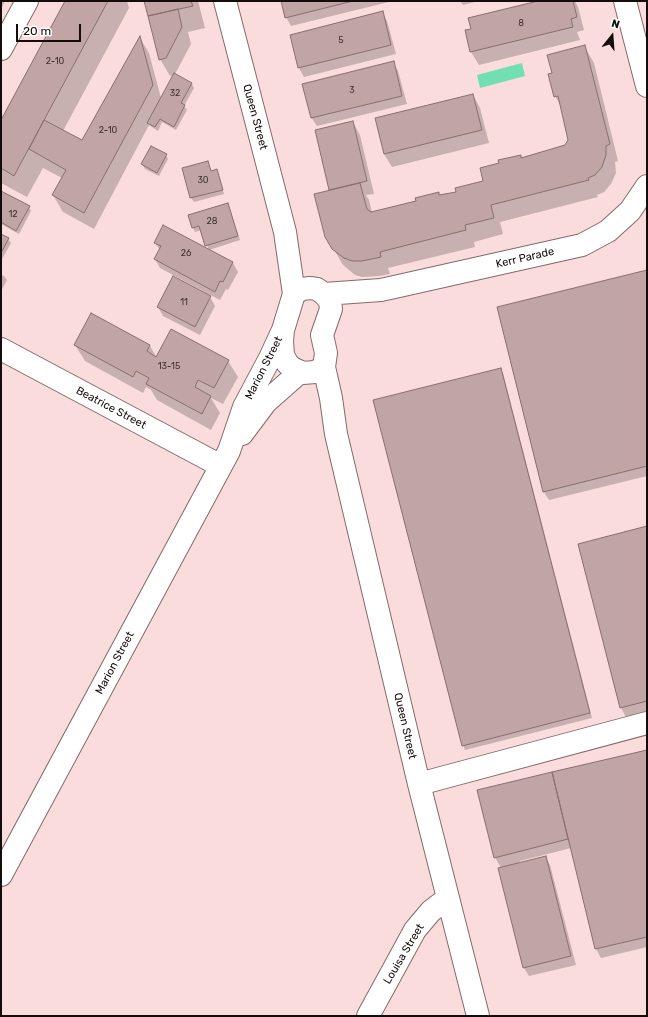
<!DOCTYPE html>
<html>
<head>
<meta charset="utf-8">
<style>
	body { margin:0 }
	#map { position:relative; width:648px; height:1017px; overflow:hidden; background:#f9dcdb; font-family:Rubik,sans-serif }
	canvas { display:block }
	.frame { position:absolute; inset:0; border:2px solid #140b0b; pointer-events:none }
	.north { position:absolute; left:592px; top:16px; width:40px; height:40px; -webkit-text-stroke:3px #fff; paint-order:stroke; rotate:17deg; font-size:11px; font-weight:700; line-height:16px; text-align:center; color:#140b0b }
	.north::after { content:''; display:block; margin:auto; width:14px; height:18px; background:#140b0b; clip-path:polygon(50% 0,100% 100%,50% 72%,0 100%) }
	.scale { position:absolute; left:16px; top:24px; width:65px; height:18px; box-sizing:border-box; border:2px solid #140b0b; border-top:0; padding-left:5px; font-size:12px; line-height:14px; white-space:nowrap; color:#140b0b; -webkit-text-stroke:3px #fff; paint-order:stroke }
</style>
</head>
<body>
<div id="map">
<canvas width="648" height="1017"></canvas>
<div class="frame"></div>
<div class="north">N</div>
<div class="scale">20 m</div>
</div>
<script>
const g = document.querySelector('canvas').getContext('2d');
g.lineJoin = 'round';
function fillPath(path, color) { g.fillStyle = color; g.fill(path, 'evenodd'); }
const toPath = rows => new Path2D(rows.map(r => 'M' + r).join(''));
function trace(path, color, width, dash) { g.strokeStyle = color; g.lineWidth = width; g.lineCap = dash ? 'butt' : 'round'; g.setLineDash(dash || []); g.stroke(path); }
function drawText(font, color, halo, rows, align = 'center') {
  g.font = font + ' Rubik,sans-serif'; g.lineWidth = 4; g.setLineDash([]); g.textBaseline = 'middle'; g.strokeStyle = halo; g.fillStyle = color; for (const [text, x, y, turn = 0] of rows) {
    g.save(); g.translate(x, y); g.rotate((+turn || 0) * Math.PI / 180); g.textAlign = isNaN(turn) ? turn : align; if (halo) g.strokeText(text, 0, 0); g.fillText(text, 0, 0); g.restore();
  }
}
const water = toPath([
	[522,63,525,76,480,88,477,75]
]);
const shadow = toPath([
	[1,1,5,1,1,9],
	[66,1,127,1,129,8,63,131,82,141,140,38,149,53,161,98,174,75,170,76,160,59,145,1,198,1,205,28,188,32,191,44,175,74,192,84,194,88,184,106,187,110,176,130,162,122,158,131,149,125,94,229,63,212,53,195,62,178,43,168,27,197,1,183,1,123],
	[282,1,393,1,291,26,286,17],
	[460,1,478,1,463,5],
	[542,1,575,1,578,7,584,30,577,32,580,40,479,65,471,52,466,31],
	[382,12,387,21,396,54,304,77,299,68,291,35],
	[584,46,594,63,618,161,615,162,616,173,611,184,604,192,597,195,598,197,500,222,503,234,474,242,475,247,388,268,390,274,379,276,362,277,355,275,343,265,326,236,330,189,353,122,360,135,374,194,366,195,369,200,372,213,418,202,438,193,440,196,457,192,485,182,500,164,520,156,522,158,566,146,569,140,562,108,555,96,553,74],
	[393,62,398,71,407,104,317,126,311,117],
	[473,95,480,108,489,143,392,167,384,154,376,119],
	[166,155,168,159,159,176,145,169,142,164],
	[207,162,211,171,218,174,224,194,194,202,191,198,183,169],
	[1,192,29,207,31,211,19,234,1,224],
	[228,204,240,240,209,250,201,230,195,232,193,228],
	[164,227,233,263,238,272,228,290,226,289,220,300,160,268,155,259,160,250,155,243],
	[1,235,8,239,11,243,1,261],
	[647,271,647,476,549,500,544,492],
	[1,275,4,276,7,280,1,291],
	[173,278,210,297,215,306,200,335,163,316,158,307],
	[75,345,150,346,157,358,228,361,238,377,223,404,211,398,220,413,211,430,157,400,151,390,146,387,143,393,85,361],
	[501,369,503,373,592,718,465,750,463,745],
	[647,527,647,711,626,717,621,708,579,544],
	[647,751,647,947,601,958,596,949,571,848,520,861,520,863,545,857,550,865,576,965,529,976,524,968,501,868,495,857,478,791]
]);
const building = toPath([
	[65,1,108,1,14,176,1,168,1,120,65,1],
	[144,1,191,1,193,6,148,16,144,1],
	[281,1,353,1,285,18,281,1],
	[538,1,573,1,577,17,571,19,573,27,470,52,465,30,471,29,468,18,538,1],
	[178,9,182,27,166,58,159,60,148,16,178,9],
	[383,11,391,45,298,68,290,35,383,11],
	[140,36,153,85,84,213,52,195,66,170,29,149,44,120,82,140,140,36],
	[585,45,610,144,606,146,606,155,602,167,595,175,588,178,589,180,491,205,494,218,465,225,466,230,380,252,381,257,362,261,352,261,344,258,332,249,325,237,314,194,360,183,367,209,371,212,416,201,415,198,439,192,439,195,456,192,455,188,483,181,480,168,499,163,498,160,521,155,521,158,565,145,568,140,558,96,554,97,548,74,552,73,547,55,585,45],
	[394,61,402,96,311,118,302,84,394,61],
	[174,73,192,83,181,103,185,105,174,127,160,119,155,127,147,123,174,73],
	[473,94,482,130,384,154,375,118,473,94],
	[353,121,367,181,329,190,315,130,353,121],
	[151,146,167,154,157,173,141,164,151,146],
	[208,161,211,171,217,169,223,190,190,198,182,168,208,161],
	[1,191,30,206,16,231,1,222,1,191],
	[228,203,238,236,205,246,199,226,192,228,188,215,228,203],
	[163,225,233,262,223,282,220,281,215,292,154,259,161,246,154,243,163,225],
	[1,234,9,238,1,253,1,234],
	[647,270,647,466,543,492,497,307,647,270],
	[173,276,211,296,195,327,157,307,173,276],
	[91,313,150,345,147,351,156,357,171,329,229,360,214,388,198,380,195,387,211,396,202,414,146,384,149,378,136,371,133,377,74,345,91,313],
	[501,368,590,713,462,746,373,400,501,368],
	[647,526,647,701,620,708,578,544,647,526],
	[647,750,647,937,595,949,552,772,647,750],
	[552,772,568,839,494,858,477,790,552,772],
	[546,856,571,956,523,968,498,868,546,856]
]);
const minor = toPath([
	[225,1,285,232,294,294],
	[625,1,647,86],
	[1,49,27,1],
	[310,288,317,289,324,294,330,301,331,309,322,335,326,353,324,367,315,372,303,373,292,368,287,363,283,355,282,341,283,330,294,294,302,289,310,288],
	[324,294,381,290,582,245,608,231,630,211,647,186],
	[1,349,221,466],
	[324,367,331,398,336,434,419,784,478,1016],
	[242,434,266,402,300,372],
	[419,784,647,723],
	[1,875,229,451,244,407,270,358,283,330],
	[368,1016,415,930,431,911,448,898]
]);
const numberNames = [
	["8",521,23],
	["5",341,40],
	["2-10",55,61],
	["3",352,90],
	["32",175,93],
	["2-10",108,130],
	["30",203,180],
	["12",13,214],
	["28",212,221],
	["26",186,253],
	["11",184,302],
	["13-15",169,366]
];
const streetNames = [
	["Queen Street",255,117,75],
	["Kerr Parade",525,258,-13],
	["Marion Street",264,368,-63],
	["Beatrice Street",111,408,28],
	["Marion Street",115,663,-62],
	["Queen Street",405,726,77],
	["Louisa Street",404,954,-59]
];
fillPath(water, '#71dfb2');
fillPath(shadow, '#0003');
fillPath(building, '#c1a5a4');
trace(building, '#886e6e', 1);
trace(minor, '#846b6a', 24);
trace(minor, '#fff', 22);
drawText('9px', '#3f3231', null, numberNames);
drawText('11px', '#140b0b', '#fff', streetNames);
</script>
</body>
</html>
